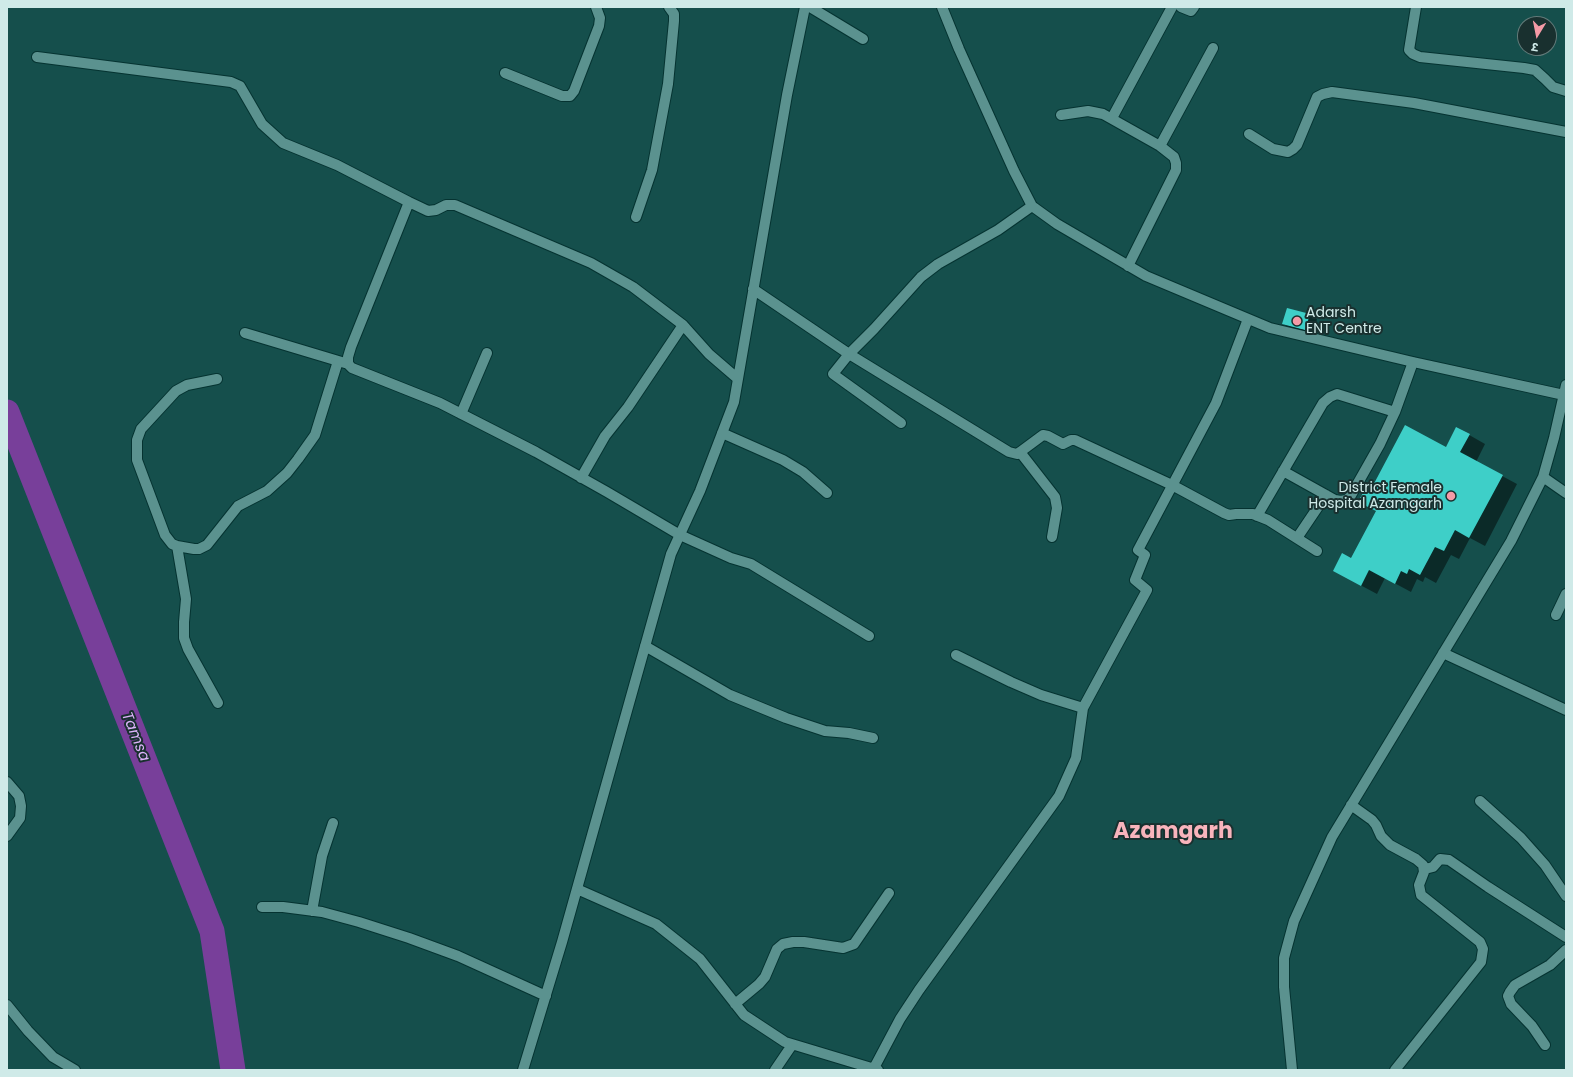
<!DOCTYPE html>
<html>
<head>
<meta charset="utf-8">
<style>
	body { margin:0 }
	#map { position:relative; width:1573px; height:1077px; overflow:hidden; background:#154f4c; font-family:Poppins,"Noto Sans Devanagari",sans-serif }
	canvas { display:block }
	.frame { position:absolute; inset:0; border:8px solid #cfeae8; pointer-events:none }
	.north { position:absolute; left:1517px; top:16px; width:40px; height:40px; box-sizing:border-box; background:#19302f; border:1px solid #627a79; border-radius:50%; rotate:190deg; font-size:11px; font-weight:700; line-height:16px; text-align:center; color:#cfeae8 }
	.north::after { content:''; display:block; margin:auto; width:14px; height:18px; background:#f49aa6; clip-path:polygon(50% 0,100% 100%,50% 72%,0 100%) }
</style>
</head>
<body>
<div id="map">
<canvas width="1573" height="1077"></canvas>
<div class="frame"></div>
<div class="north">उ</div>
</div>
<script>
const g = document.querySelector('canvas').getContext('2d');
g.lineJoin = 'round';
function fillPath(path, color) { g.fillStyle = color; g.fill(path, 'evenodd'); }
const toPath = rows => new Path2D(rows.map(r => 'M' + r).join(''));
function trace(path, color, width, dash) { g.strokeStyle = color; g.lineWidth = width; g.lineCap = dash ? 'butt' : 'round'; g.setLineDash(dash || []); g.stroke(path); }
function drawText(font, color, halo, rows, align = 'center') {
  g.font = font + ' Poppins,sans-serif'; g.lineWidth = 4; g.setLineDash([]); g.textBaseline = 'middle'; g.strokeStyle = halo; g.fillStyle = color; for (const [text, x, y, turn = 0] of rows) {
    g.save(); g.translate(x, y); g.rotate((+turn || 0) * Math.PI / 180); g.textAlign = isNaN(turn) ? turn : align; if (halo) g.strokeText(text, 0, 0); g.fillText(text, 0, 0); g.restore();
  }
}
const shadow = toPath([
	[1309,315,1317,319,1313,333,1291,328,1283,324],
	[1457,428,1485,444,1476,462,1517,484,1485,546,1470,538,1459,559,1451,555,1436,583,1425,577,1423,582,1417,579,1411,592,1385,578,1377,594,1349,579,1352,559,1377,511,1369,495,1446,448]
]);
const river = toPath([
	[7,412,212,931,233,1070]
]);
const building = toPath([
	[1287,308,1310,314,1305,330,1282,324],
	[1405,425,1446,447,1456,427,1470,434,1460,452,1503,475,1469,538,1455,530,1444,551,1435,547,1420,575,1409,569,1407,574,1401,571,1395,584,1369,570,1361,586,1333,571,1342,553,1351,558,1376,511,1358,502,1364,491,1369,493]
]);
const minor = toPath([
	[810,7,863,39],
	[942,7,959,49,1014,171,1032,206,1057,224,1146,276,1270,328,1413,362,1564,395],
	[1181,7,1191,11,1194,7],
	[1416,7,1409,50,1413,54,1420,57,1524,68,1535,70,1545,79,1553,87,1566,91],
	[37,57,231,82,240,86,262,124,283,143,337,165,409,202,428,211,436,210,446,205,455,205,591,263,633,287,683,325,709,354,738,379],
	[505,73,562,96,570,96,574,91,599,26,600,18,596,7],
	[1061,115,1088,111,1103,114,1160,146,1174,157,1176,163,1176,170,1128,266],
	[1112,118,1172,7],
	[1249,134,1273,149,1288,152,1293,149,1297,145,1317,97,1323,94,1332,92,1414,103,1566,132],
	[1160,146,1213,48],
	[409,202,351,347,348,357,348,364,352,368,440,403,536,452,607,492,680,535,731,558,751,564,869,636],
	[636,217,652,170,668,84,674,21,674,14,669,7],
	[753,289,849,354,1009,452,1017,454,1020,452,1043,435,1048,436,1063,444,1071,440,1075,440,1172,485,1224,513,1229,515,1236,514,1253,514,1268,520,1317,551],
	[245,333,345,363],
	[217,379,187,385,176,391,141,429,137,440,137,460,165,535,172,544,177,546,194,549,199,549,207,545,238,506,267,491,287,473,298,459,315,435,338,361],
	[461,414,487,353],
	[901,423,833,374,849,354,874,329,921,277,938,264,998,230,1032,206],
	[722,433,783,460,803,472,827,493],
	[1020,452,1055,497,1057,508,1052,537],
	[1283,471,1335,500,1341,501,1346,500,1350,497,1380,444,1395,412,1413,362],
	[1543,477,1566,493],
	[581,478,605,436,628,407,683,325],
	[1257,516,1323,403,1330,397,1337,394,1395,412],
	[1297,538,1326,495],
	[177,546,186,599,184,622,184,638,188,649,218,703],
	[1556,615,1566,594],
	[645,646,730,695,786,718,825,731,849,733,873,738],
	[1443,653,1566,710],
	[956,655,1011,682,1041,695,1083,708],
	[7,782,19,796,21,806,20,818,7,836],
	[1480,801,1521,838,1545,865,1566,896],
	[1351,805,1372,820,1376,825,1381,836,1390,845,1416,859,1423,865,1424,872,1419,885,1421,895,1480,942,1483,949,1481,962,1395,1070],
	[1425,869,1433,867,1440,859,1449,860,1488,887,1566,937],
	[577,889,656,924,700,959,744,1015,785,1042,878,1070],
	[262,907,283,907,322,912,359,922,409,938,458,956,546,996],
	[312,911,322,856,333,823],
	[735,1004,759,984,765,977,777,949,783,944,793,942,804,942,843,948,854,944,889,893],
	[7,1005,28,1031,53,1057,75,1070],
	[1545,1045,1532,1026,1511,1004,1508,996,1510,992,1515,985,1550,965,1566,950],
	[874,1068,900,1019,919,990,1059,796,1076,758,1083,708,1147,590,1135,580,1145,555,1138,550,1216,403,1248,319],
	[523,1070,562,942,671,554,700,491,734,402,787,95,805,7],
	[775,1070,792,1045],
	[1292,1070,1284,987,1284,958,1294,921,1332,837,1511,541,1543,477,1554,438,1566,385]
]);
const markers = [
	[1297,321,5,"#f49aa6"],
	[1451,496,5,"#f49aa6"]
];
const poiNames = [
	["Adarsh",1306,313],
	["ENT Centre",1306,329],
	["District Female",1442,488,"right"],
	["Hospital Azamgarh",1442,504,"right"]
];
const waterNames = [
	["Tamsa",135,737,68]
];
const townNames = [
	["Azamgarh",1173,832]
];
fillPath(shadow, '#0007');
trace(river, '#783f9a', 25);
fillPath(building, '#3ecfc8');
trace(minor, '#053331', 12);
trace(minor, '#5b928f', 10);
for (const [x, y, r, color] of markers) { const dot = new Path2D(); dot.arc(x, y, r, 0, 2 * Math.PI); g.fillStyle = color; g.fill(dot); trace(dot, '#19302f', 1.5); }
drawText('14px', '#cfeae8', '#19302f', poiNames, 'left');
drawText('italic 15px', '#ddb3fa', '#19302f', waterNames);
drawText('bold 22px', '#f8b4bc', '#19302f', townNames);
</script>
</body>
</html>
